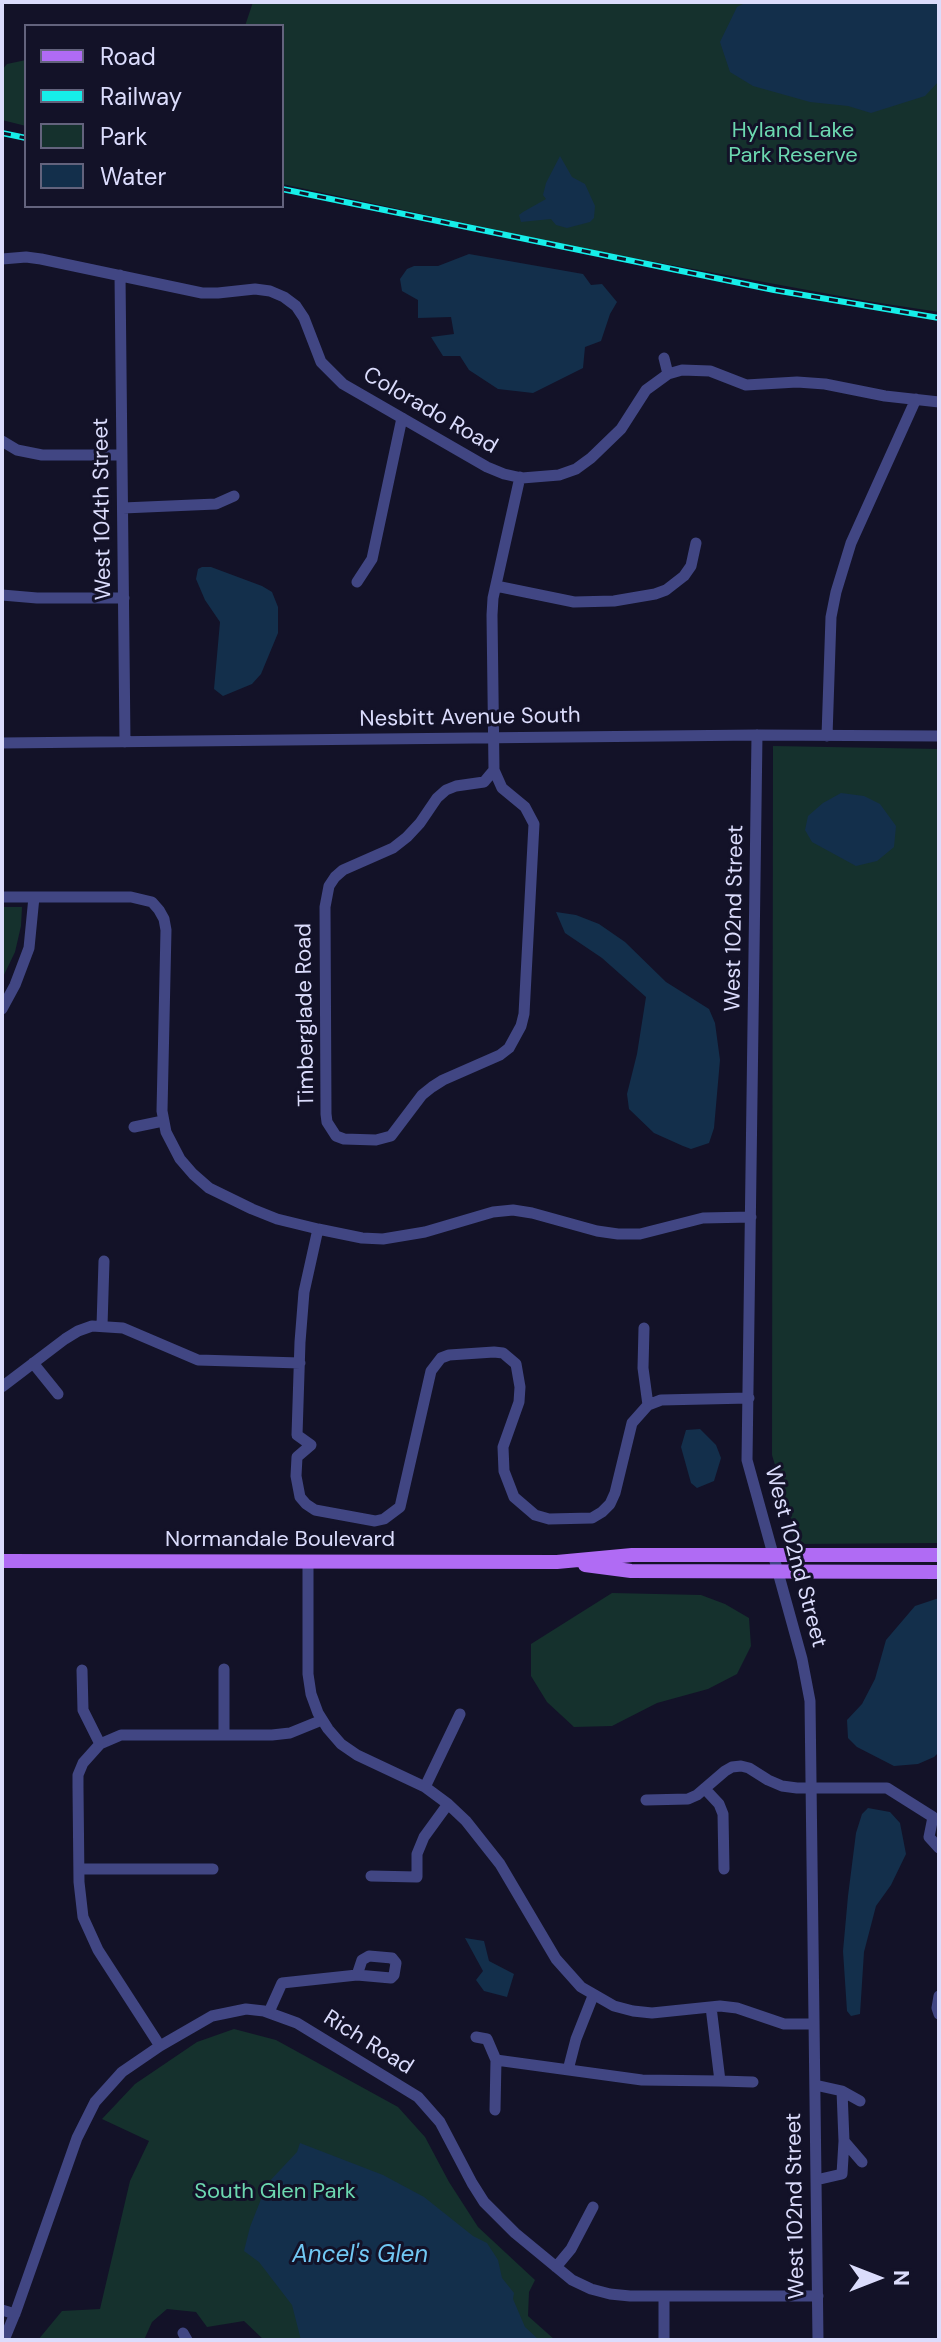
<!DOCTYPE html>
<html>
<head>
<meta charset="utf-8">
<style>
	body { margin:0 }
	#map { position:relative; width:941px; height:2342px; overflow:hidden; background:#131228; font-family:"DM Sans",sans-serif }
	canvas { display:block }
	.frame { position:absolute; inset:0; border:4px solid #dbdcfc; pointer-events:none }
	.legend { position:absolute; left:24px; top:24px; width:260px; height:184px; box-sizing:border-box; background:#131228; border:2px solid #63637d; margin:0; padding:10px 14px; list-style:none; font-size:24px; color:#dbdcfc }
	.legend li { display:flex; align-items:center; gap:16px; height:40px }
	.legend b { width:40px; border:2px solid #63637d }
	.north { position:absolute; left:837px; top:2238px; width:80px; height:80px; -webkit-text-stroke:6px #131228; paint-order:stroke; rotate:90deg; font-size:22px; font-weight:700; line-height:32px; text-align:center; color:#dbdcfc }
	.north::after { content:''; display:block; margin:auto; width:28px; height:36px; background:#dbdcfc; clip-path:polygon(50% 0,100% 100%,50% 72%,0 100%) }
</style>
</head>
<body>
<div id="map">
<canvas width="941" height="2342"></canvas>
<div class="frame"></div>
<ul class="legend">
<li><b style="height:10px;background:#b06bf4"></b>Road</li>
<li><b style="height:10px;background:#16eee9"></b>Railway</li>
<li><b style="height:22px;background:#15312d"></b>Park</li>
<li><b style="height:22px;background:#132f4b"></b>Water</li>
</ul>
<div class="north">N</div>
</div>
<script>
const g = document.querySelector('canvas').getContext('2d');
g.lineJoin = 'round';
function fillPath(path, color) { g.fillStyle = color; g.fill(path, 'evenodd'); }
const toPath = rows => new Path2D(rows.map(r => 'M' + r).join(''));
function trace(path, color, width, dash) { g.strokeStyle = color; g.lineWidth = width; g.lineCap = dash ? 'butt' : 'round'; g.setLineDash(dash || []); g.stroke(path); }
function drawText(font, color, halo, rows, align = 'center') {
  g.font = font + ' "DM Sans",sans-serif'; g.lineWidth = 6; g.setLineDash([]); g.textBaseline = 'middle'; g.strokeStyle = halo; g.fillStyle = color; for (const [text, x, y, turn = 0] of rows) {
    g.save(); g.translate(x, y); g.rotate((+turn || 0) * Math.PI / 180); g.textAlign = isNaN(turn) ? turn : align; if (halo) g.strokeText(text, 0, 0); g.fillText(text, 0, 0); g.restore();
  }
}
const green = toPath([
	[253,2,939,2,939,312,867,301,590,250,282,184,282,26,245,26],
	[26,60,26,126,2,120,2,70,7,64],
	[773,746,939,749,939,1543,794,1544,791,1519,772,1455],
	[2,907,22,907,21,926,15,952,2,979],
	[612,1593,701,1595,725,1604,749,1618,751,1646,737,1674,708,1689,657,1703,612,1726,574,1727,547,1702,531,1676,531,1644],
	[234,2029,276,2040,398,2107,425,2137,449,2182,478,2227,535,2280,529,2292,528,2316,555,2340,264,2340,244,2321,207,2327,196,2312,167,2309,152,2322,144,2340,38,2340,62,2311,100,2309,130,2181,149,2141,102,2119,135,2084,197,2042]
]);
const water = toPath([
	[747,2,939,2,939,81,925,96,871,113,848,106,810,102,753,86,730,72,720,42,737,7],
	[560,156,572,177,585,184,595,206,594,218,590,222,567,228,556,225,551,219,521,222,519,215,523,212,546,199,543,195,546,183],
	[469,254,583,274,591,285,602,284,617,302,610,314,601,341,585,347,583,368,533,393,498,389,469,370,460,356,443,356,431,337,454,334,451,317,418,318,418,300,402,291,400,279,407,269,414,266,438,266],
	[202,567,211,567,262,586,272,592,278,607,278,633,261,674,252,684,223,696,214,689,220,622,205,600,196,579,198,569],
	[841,793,864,796,880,804,896,826,894,847,877,861,856,866,812,842,805,830,808,816,823,803],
	[556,912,576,915,599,924,625,942,666,982,709,1009,715,1023,720,1060,714,1128,709,1143,691,1149,683,1146,654,1133,629,1109,627,1094,637,1054,646,997,602,958,565,933],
	[700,1429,716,1445,721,1458,714,1481,697,1488,691,1483,681,1447,686,1430],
	[939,1598,939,1752,934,1757,918,1764,894,1766,857,1747,848,1738,847,1720,862,1704,875,1679,886,1640,915,1606],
	[868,1808,890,1812,900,1823,906,1854,891,1885,876,1906,864,1952,860,2014,851,2016,847,2011,843,1951,848,1896,856,1833,862,1814],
	[465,1938,484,1941,489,1961,514,1974,507,1997,484,1991,476,1980,483,1971],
	[300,2143,383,2175,424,2197,473,2236,487,2243,498,2260,502,2278,514,2293,513,2299,525,2327,539,2340,301,2340,292,2305,259,2262,244,2251,250,2227,267,2184,297,2152]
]);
const minor = toPath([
	[2,259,26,257,41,259,202,293,218,293,255,289,270,291,284,297,296,306,304,318,321,362,343,384,487,467,504,474,522,478,559,475,576,469,591,458,621,429,646,390,668,374,682,370,710,371,746,385,797,382,825,384,885,396,939,402],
	[120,275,125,742],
	[664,358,668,374],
	[2,441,17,450,42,455,122,455],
	[123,508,216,504,234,496],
	[357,582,372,559,402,418],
	[496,586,574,602,614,601,655,594,666,590,684,576,691,566,696,543],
	[2,595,37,598,124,598],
	[757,735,747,1460,802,1659,810,1701,818,2340],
	[827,736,831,617,836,592,851,543,916,399],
	[2,743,757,735,939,736],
	[494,770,484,782,456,786,446,790,437,798,420,823,407,837,393,848,343,870,335,877,329,886,325,907,326,1114,327,1122,336,1136,344,1139,376,1140,391,1136,422,1095,432,1087,443,1080,500,1055,509,1048,521,1026,524,1014,534,824,525,807,502,788,494,770,492,615,493,598,520,477],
	[2,897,131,897,152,902,159,910,164,919,166,930,162,1111,166,1132,180,1159,193,1174,209,1188,252,1209,277,1219,318,1229,362,1238,383,1239,425,1232,493,1212,513,1210,532,1213,597,1231,618,1234,640,1234,703,1218,751,1217],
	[2,1009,15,985,29,948,34,897],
	[134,1127,163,1121],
	[318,1229,304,1292,300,1342,297,1435,311,1445,297,1457,296,1476,300,1497,306,1504,315,1510,375,1521,384,1519,400,1507,431,1371,441,1358,449,1355,494,1352,503,1353,516,1364,520,1387,519,1402,503,1447,504,1471,514,1497,535,1515,549,1519,592,1518,602,1512,610,1504,615,1493,632,1423,648,1405,661,1400,749,1398],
	[102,1326,104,1261],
	[644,1328,643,1368,648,1405],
	[33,1363,58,1394],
	[2,1387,65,1339,78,1331,92,1326,123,1328,198,1360,300,1363],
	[308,1563,308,1674,311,1694,318,1713,328,1729,341,1744,357,1755,425,1787,448,1804,466,1821,500,1864,556,1959,581,1987,614,2006,633,2011,652,2013,720,2006,737,2008,784,2024,814,2024],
	[224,1669,224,1735],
	[82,1670,83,1710,100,1744],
	[425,1787,460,1714],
	[705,1789,719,1804,723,1814,724,1869],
	[646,1800,688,1799,697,1795,725,1771,732,1767,741,1766,749,1768,768,1780,782,1786,797,1788,887,1788,933,1817,929,1837,939,1848],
	[79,1869,213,1869],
	[371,1876,417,1877,417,1854,424,1837,448,1804],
	[939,1996,937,2008,939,2014],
	[269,2012,282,1983,357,1975,391,1978,394,1975,396,1963,392,1958,369,1956,362,1960,357,1975],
	[476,2037,487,2039,496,2060,495,2110],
	[160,2046,98,1950,83,1917,79,1882,78,1788,78,1775,83,1763,100,1744,121,1735,272,1735,290,1733,322,1720],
	[496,2060,642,2080,720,2081,711,2007],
	[568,2070,576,2039,593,1996],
	[720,2081,753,2082],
	[815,2085,842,2091,844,2141,842,2174,816,2180],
	[842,2091,860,2101],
	[844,2141,862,2162],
	[556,2267,571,2249,593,2207],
	[2,2310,15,2314],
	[183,2333,187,2340],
	[4,2340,16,2311,77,2138,95,2102,122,2072,160,2046,212,2016,246,2009,264,2011,297,2023,418,2097,440,2122,472,2183,484,2202,515,2233,572,2280,591,2289,610,2294,630,2296,818,2296],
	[664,2340,664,2296]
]);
const major = toPath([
	[2,1561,557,1562,632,1555,939,1555],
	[585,1565,631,1571,939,1572]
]);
const rail = toPath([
	[2,133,26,138],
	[282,189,774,290,939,318]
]);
const parkNames = [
	["Hyland Lake",793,131],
	["Park Reserve",793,156],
	["South Glen Park",275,2192]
];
const streetNames = [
	["Colorado Road",430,411,30],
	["West 104th Street",103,509,-91],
	["Nesbitt Avenue South",470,718,-1],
	["West 102nd Street",735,918,-89],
	["Timberglade Road",306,1015,-91],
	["Normandale Boulevard",280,1540],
	["West 102nd Street",795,1557,75],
	["Rich Road",368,2043,32],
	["West 102nd Street",796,2206,-91]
];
const waterNames = [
	["Ancel's Glen",360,2256]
];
fillPath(green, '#15312d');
fillPath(water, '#132f4b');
trace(minor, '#414683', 11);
trace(major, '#b06bf4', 14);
trace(rail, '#16eee9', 6);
trace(rail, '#131228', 3, [9]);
drawText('22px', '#6cd8b0', '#131228', parkNames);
drawText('22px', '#dbdcfc', '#131228', streetNames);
drawText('italic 24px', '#71c8f4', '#131228', waterNames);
</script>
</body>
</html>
